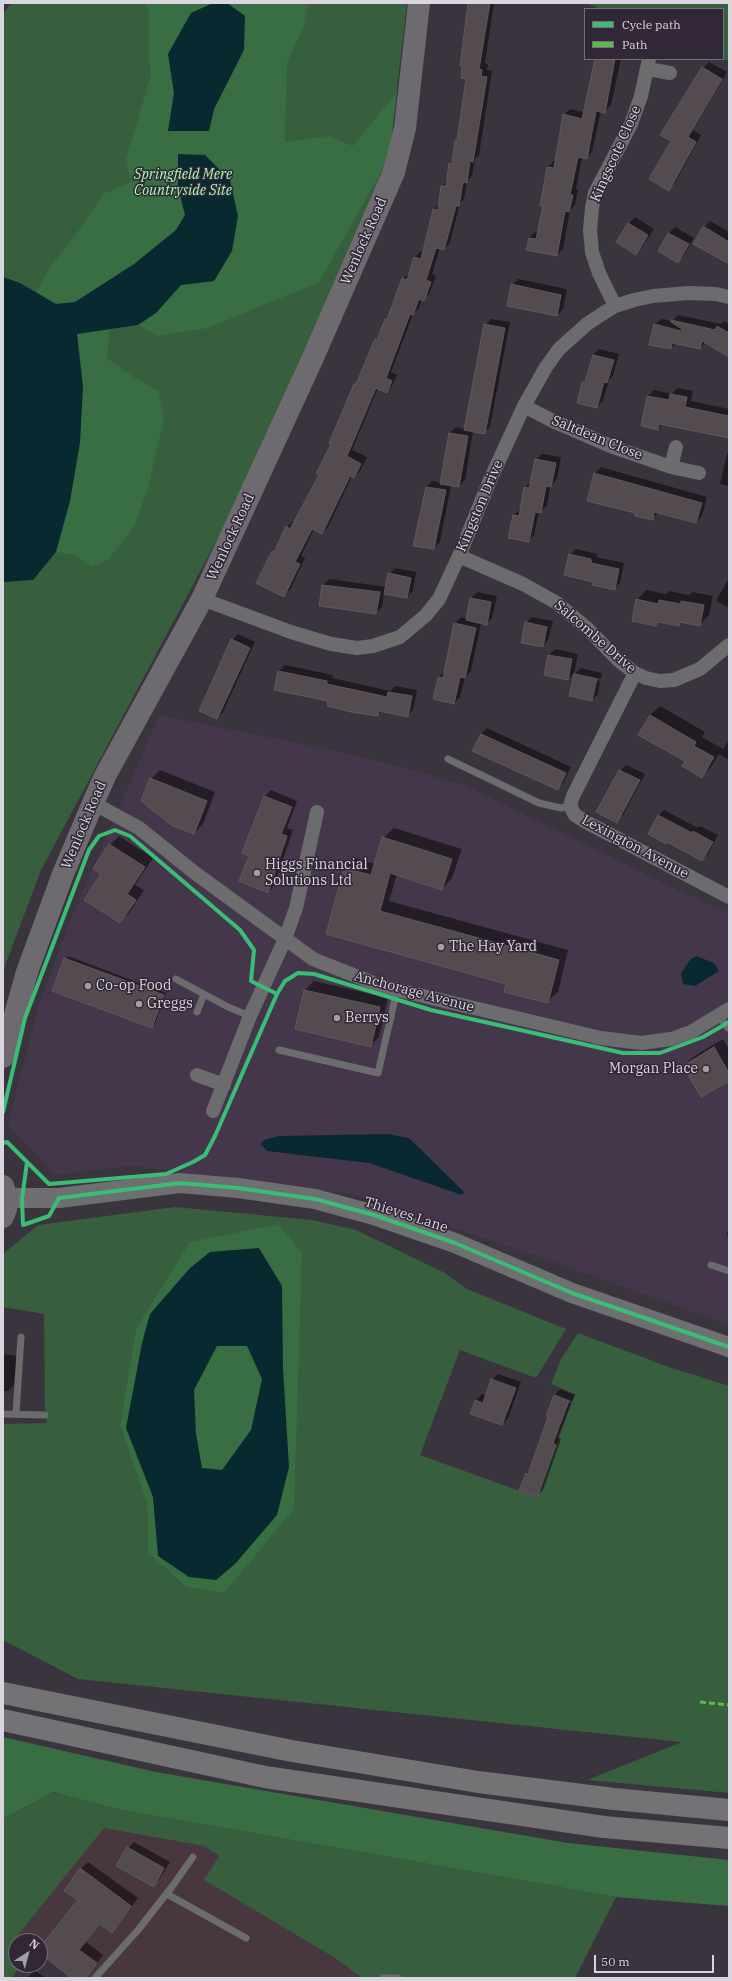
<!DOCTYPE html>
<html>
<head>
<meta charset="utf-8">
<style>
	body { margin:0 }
	#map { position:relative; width:732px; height:1981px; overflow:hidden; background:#3a343e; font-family:"IBM Plex Serif",serif }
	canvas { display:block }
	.frame { position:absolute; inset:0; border:4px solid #dbd5df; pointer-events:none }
	.legend { position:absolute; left:584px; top:8px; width:140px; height:52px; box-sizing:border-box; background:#312737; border:1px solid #756d7a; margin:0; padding:5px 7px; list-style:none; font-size:12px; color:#dbd5df }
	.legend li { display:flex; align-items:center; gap:8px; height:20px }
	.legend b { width:20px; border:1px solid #756d7a }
	.north { position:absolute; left:8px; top:1933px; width:40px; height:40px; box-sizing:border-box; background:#312737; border:1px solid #756d7a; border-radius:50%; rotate:36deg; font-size:11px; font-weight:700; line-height:16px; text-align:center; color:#dbd5df }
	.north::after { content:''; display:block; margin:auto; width:14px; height:18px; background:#a39da7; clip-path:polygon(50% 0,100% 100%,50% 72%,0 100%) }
	.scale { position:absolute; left:594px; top:1955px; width:120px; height:18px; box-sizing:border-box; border:2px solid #dbd5df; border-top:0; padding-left:5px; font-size:12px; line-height:14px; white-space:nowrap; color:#dbd5df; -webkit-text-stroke:3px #312737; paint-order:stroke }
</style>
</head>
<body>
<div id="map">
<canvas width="732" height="1981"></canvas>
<div class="frame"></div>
<ul class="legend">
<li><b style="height:5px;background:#3abd76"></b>Cycle path</li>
<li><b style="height:5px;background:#5cbc4b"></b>Path</li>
</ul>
<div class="north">N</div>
<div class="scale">50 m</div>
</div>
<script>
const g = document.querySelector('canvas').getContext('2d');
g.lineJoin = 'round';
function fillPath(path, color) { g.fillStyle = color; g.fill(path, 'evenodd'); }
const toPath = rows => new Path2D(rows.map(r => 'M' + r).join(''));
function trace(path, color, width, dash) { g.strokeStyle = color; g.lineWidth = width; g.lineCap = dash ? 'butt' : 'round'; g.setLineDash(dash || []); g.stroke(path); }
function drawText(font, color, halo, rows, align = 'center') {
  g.font = font + ' "IBM Plex Serif",serif'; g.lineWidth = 3; g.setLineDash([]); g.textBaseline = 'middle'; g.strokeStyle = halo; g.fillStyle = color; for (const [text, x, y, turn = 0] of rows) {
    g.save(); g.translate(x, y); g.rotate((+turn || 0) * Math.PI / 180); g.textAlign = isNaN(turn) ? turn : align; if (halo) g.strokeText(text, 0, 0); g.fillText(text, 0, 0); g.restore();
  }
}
const built = toPath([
	[159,715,308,745,394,765,465,785,678,890,729,913,729,1325,540,1257,352,1194,132,1166,55,1175,8,1124,40,1001,71,919]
]);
const industrial = toPath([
	[103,1828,204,1846,219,1856,204,1880,335,1958,362,1978,71,1978,40,1953,40,1941,25,1941,18,1935]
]);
const green = toPath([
	[11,3,407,3,389,158,294,378,234,508,41,870,3,971,3,14],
	[586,3,729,3,729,61,723,59,723,9,600,9],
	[175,1207,312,1220,356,1230,445,1273,467,1289,566,1329,536,1378,460,1350,420,1455,537,1497,575,1394,551,1384,561,1359,578,1333,669,1367,729,1386,729,1793,587,1780,682,1742,78,1679,3,1640,3,1424,47,1423,45,1415,44,1314,3,1307,3,1254,38,1225],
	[147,1503,186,1587,148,1553],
	[53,1792,116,1809,616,1897,575,1978,362,1978,335,1958,204,1880,219,1856,204,1846,104,1828,18,1935,25,1941,16,1941,16,1965,21,1965,12,1978,3,1978,3,1819]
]);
const forest = toPath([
	[143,3,213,3,191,13,168,54,174,93,168,131,209,131,214,109,230,78,245,16,227,3,308,3,304,25,287,63,285,142,328,136,353,146,397,92,389,158,319,282,208,328,157,336,138,325,110,329,107,358,135,378,158,391,164,418,148,488,134,527,108,560,91,567,75,555,56,552,70,501,83,387,77,333,156,313,181,285,214,281,178,187,185,215,176,230,135,264,75,302,56,304,36,292,50,267,83,225,103,194,131,182,126,159,151,75,149,58,149,10],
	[278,1224,302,1253,294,1509,224,1593,186,1587,148,1553,147,1503,120,1425,136,1329,190,1242],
	[3,1737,156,1772,568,1843,729,1860,729,1906,616,1897,116,1809,53,1792,3,1819]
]);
const water = toPath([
	[213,3,227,3,245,16,244,50,214,109,209,131,168,131,174,93,168,54,191,13],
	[178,154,205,155,230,180,238,216,232,251,214,281,181,285,156,313,138,325,77,334,83,387,80,443,70,501,56,552,33,580,3,582,3,277,20,283,56,304,75,302,134,264,176,230,185,215,178,187],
	[696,956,714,963,719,971,695,986,683,984,681,973,690,960],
	[388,1134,409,1138,464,1192,462,1195,369,1163,267,1151,261,1144,264,1140,279,1136],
	[259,1248,282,1286,283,1368,289,1467,277,1515,235,1564,216,1580,189,1577,158,1556,153,1497,126,1428,142,1343,150,1314,190,1268,210,1252],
	[217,1346,247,1346,262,1379,251,1430,222,1470,202,1468,196,1434,194,1390]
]);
const shadow = toPath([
	[469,3,494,3,485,63,488,64,487,70,492,71,479,155,475,159,472,176,467,181,464,199,460,203,450,243,444,249,440,248,432,274,436,276,429,294,422,299,419,308,413,314,391,372,397,375,392,386,387,392,378,388,352,450,367,457,360,471,354,477,352,476,328,527,322,533,314,529,301,556,305,558,290,590,284,595,258,582,273,551,277,547,287,527,293,521,295,522,320,475,355,384,359,380,375,340,380,335,386,320,390,316,403,279,410,273,415,257,421,251,423,252,434,209,440,204,442,186,448,181,450,164,453,161,456,140,459,138,468,78],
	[596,59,621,59,611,105,605,111,601,111,592,152,586,158,582,157,576,189,578,189,575,205,570,210,563,249,557,255,527,250,529,238,535,232,539,233,548,167,554,161,556,162,564,115,570,109,584,112],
	[709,62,727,72,693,130,701,135,675,183,669,189,672,141,703,68],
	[635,217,654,229,642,247,636,253,617,242,629,223],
	[710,221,729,232,729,263,704,227],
	[675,227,694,238,684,255,678,261,659,250,669,233],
	[518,279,567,289,563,309,557,315,512,285],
	[678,315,721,324,724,321,729,324,729,356,706,342,700,348,676,343,671,348,655,325,661,319,672,321],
	[491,319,510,322,490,427,484,433,473,431,465,480,459,486,451,485,440,542,434,548,426,487,433,481,441,483,450,433,456,427,465,429,485,325],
	[599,349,619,354,613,376,609,380,603,401,597,407,583,382,587,378,593,355],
	[677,388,693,391,691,401,729,409,729,436,663,424,658,429,642,425,648,396,654,390,672,394],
	[729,452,729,486,720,484,727,454],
	[542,454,561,457,557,479,550,486,547,506,539,512,534,535,528,541,514,515,521,509,525,487,532,481,536,460],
	[601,467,707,497,702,516,696,522,659,512,652,519,636,512,595,473],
	[576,549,597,554,596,557,624,563,620,583,614,589,594,581,570,555],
	[395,568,416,572,413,591,407,597,384,593,382,607,376,613,323,585,329,579,387,587,389,574],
	[729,578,729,608,716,601],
	[646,590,666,594,669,591,689,595,692,592,713,596,709,615,700,624,682,621,678,625,660,621,656,625,637,600],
	[477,592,497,596,492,618,486,624,481,623,471,671,465,677,460,697,454,703,434,699,439,677,445,671,455,623,461,617,467,619,471,598],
	[532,617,553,621,548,640,542,646,526,623],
	[238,634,255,642,223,712,217,718,232,640],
	[555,649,578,654,574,673,568,679,549,655],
	[285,665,333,675,332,678,390,691,395,686,417,690,413,710,407,716,382,711,378,715,330,700,275,689,279,671],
	[581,668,602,673,601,679,578,674,578,676,600,681,598,694,592,700,575,674],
	[660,706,705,732,702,737,723,749,729,740,729,760,719,754,711,767,702,776,686,761,650,715],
	[487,728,571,767,563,783,557,789,481,734],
	[626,765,645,774,623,815,617,821,620,771],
	[160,770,215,792,203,824,194,833,151,779],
	[271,790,297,801,287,828,293,830,274,886,268,892,250,856,265,796],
	[664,810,698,828,700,826,718,835,708,854,702,860,658,816],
	[394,828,462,849,452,878,442,889,397,874,389,901,568,950,558,992,547,1002,507,983,327,934,345,869,355,858,375,864,383,838],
	[119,836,153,858,135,885,144,890,129,913,120,922,102,874,110,845],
	[68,956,166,993,155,1024,152,1026,65,959],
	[314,981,388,998,379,1037,370,1046,296,1029,305,990],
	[723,1039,729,1049,729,1080,684,1066,693,1057],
	[729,1230,729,1236,726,1234],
	[4,1354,17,1356,14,1385,8,1391,3,1391],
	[498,1374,521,1382,508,1418,502,1424,472,1413,476,1400,482,1394,486,1396,492,1380],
	[560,1389,575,1395,572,1401,556,1395,556,1397,571,1403,558,1437,561,1439,543,1490,537,1496,526,1473,531,1469,550,1416,554,1396],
	[134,1842,170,1862,159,1880,153,1886,128,1848],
	[88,1862,138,1898,112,1932,101,1924,86,1942,103,1955,86,1978,73,1978,40,1951,40,1948,79,1900,80,1869],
	[34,1970,46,1978,27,1978]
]);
const building = toPath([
	[468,3,490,3,479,69,482,70,481,76,487,77,473,162,470,161,467,183,463,182,459,206,456,206,444,250,436,248,426,280,431,282,424,301,419,299,413,315,410,314,386,378,392,381,387,393,376,388,347,456,361,464,354,478,350,476,322,534,312,529,295,562,300,564,284,597,256,583,272,551,274,552,286,526,290,529,319,475,316,474,331,444,329,443,354,384,356,384,375,339,377,340,385,319,387,320,402,278,407,280,414,257,421,259,433,209,438,210,441,186,446,186,449,163,452,164,455,140,457,140,466,79,461,78,462,66,460,66,468,3],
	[595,59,615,59,605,113,596,111,587,159,578,157,570,195,573,195,569,212,565,211,557,256,526,250,529,238,536,239,543,206,540,206,547,167,554,168,563,114,582,119,595,59],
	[702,67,722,79,688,137,696,142,669,191,649,179,671,141,660,135,702,67],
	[628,223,648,235,636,255,616,242,628,223],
	[703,226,729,242,729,264,693,244,703,226],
	[668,233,689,244,678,263,658,251,668,233],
	[511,284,561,295,557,316,507,306,511,284],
	[671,320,715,330,717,326,729,333,729,357,702,341,700,349,672,343,671,349,649,345,654,324,681,331,682,329,671,322,671,320],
	[484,324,505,328,485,434,464,430,484,324],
	[593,355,614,360,607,383,604,382,597,408,577,403,582,382,585,382,593,355],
	[670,394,687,397,685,407,729,416,729,438,659,424,658,430,641,426,647,396,669,400,670,394],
	[449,433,468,436,459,487,440,484,449,433],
	[535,459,556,463,551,487,546,486,541,513,535,512,529,542,508,538,513,515,519,516,524,487,529,488,535,459],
	[594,473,702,503,696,523,654,512,653,520,635,516,635,513,587,501,594,473],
	[426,487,446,490,434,549,413,546,426,487],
	[569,554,591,559,591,563,619,569,615,590,592,585,593,582,564,575,569,554],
	[388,573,411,578,407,598,384,594,388,573],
	[322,585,380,592,376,614,319,606,322,585],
	[470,598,491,602,487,625,466,620,470,598],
	[636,599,658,604,659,600,681,604,681,601,704,605,700,626,680,622,679,626,657,622,656,626,632,621,636,599],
	[525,622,547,627,543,647,521,643,525,622],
	[454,623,476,628,465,678,460,677,454,704,433,699,438,677,443,678,454,623],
	[231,639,250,648,217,719,199,711,231,639],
	[548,655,572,659,568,680,544,675,548,655],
	[278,671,327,681,327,684,387,697,388,692,412,696,408,717,379,711,378,716,351,712,327,706,328,701,274,690,278,671],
	[574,674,597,679,592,701,569,696,574,674],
	[650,715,696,742,694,746,714,757,702,778,682,766,685,761,638,735,650,715],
	[481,734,566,773,558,790,472,751,481,734],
	[619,770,640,780,617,823,596,812,619,770],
	[150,778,207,801,194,834,171,825,141,801,150,778],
	[264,796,292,807,281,834,287,836,268,893,239,881,249,856,242,853,264,796],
	[658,815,692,833,693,831,713,842,702,861,667,842,666,844,648,834,658,815],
	[382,837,452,859,442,890,390,873,380,911,559,960,548,1003,504,992,506,984,326,934,344,868,371,875,382,837],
	[109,844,145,867,127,894,136,900,120,923,84,900,101,874,93,869,109,844],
	[64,958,164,995,152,1028,52,991,64,958],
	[304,990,380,1007,371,1047,295,1029,304,990],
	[714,1047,729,1073,729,1081,701,1097,683,1066,714,1047],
	[491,1379,516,1388,502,1425,470,1414,475,1400,483,1403,491,1379],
	[554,1395,569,1401,553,1443,556,1445,537,1498,519,1491,526,1473,528,1474,548,1417,546,1416,554,1395],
	[127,1847,164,1868,154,1887,116,1866,127,1847],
	[80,1868,131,1906,112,1933,100,1924,79,1950,97,1963,86,1978,71,1978,40,1953,40,1947,78,1900,64,1891,80,1868]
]);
const lane = toPath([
	[448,759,539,803,561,808,570,806],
	[176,979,228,1007,250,1016],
	[197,1012,204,994],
	[719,1016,728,1028],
	[279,1050,378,1073,397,990],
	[711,1265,729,1271],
	[3,1414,45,1415],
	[16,1414,21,1337],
	[167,1894,246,1938],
	[95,1978,138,1930,171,1888,193,1857],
	[383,1978,398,1978]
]);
const street = toPath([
	[648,69,670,73],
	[615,306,599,273,592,252,590,230,592,208,595,193,631,124,641,96,649,59],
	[524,406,553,421,613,447,671,467,699,473],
	[671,467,676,447],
	[459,556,523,584,557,603,589,630,618,660,635,673,646,678,660,681,674,680,700,669,729,645],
	[202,599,291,632,331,644,357,648,373,646,400,637,426,615,439,599,459,556,490,480,524,406,546,367,559,349,587,324,602,314,615,306,634,300,653,296,688,293,716,294,729,297],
	[635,673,573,796,570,806,575,815,586,822,729,897],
	[93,803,139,828,195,873,313,959,381,986,601,1038,641,1043,671,1039,691,1032,729,1009],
	[197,1075,224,1085],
	[213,1111,250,1016,285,939,296,908,317,812]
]);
const secondary = toPath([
	[7,1198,59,1198,180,1183,238,1188,315,1199,374,1215,455,1243,572,1293,729,1347]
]);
const primary = toPath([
	[3,1057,27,972,63,874,93,803,105,776,202,599,311,362,394,172,405,128,419,3],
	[3,1186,7,1198,6,1209,3,1217]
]);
const highway = toPath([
	[3,1693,292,1751,478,1782,614,1799,729,1810],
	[3,1720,265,1777,604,1827,729,1838]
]);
const quiet = toPath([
	[700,1702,729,1705]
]);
const cycleway = toPath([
	[3,1112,25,1018,89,850,99,836,115,830,130,836,240,930,254,950,251,981,277,994],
	[3,1143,7,1142,49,1184,166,1174,193,1162,205,1155,215,1136,277,994,285,981,298,973,314,974,431,1010,623,1053,660,1053,703,1037,729,1022],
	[27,1162,22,1199,23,1225,49,1216,59,1198,180,1183,238,1188,315,1199,374,1215,455,1243,572,1293,729,1347]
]);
const markers = [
	[257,873,4,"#a39da7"],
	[441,947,4,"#a39da7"],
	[88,986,4,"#a39da7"],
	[139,1004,4,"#a39da7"],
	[337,1018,4,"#a39da7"],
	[706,1069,4,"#a39da7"]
];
const streetNames = [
	["Kingscote Close",616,154,-66],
	["Wenlock Road",364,241,-66],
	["Saltdean Close",597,438,22],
	["Kingston Drive",480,506,-67],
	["Wenlock Road",231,537,-65],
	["Salcombe Drive",595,637,41],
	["Wenlock Road",84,825,-67],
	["Lexington Avenue",635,847,28],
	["Anchorage Avenue",414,992,15],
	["Thieves Lane",406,1215,18]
];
const parkNames = [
	["Springfield Mere",183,175],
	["Countryside Site",183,191]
];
const poiNames = [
	["Higgs Financial",265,865],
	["Solutions Ltd",265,881],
	["The Hay Yard",449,947],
	["Co-op Food",96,986],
	["Greggs",147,1004],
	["Berrys",345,1018],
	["Morgan Place",698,1069,"right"]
];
fillPath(built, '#44374b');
fillPath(industrial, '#49373f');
fillPath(green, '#375e3d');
fillPath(forest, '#386e42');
fillPath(water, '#092930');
fillPath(shadow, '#0007');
fillPath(building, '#534b50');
trace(building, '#5f585b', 1);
trace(lane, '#6c6b6d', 7);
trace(street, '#6c6b6d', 14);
trace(secondary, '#6e6f71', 20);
trace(primary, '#6d6b70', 22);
trace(highway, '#737275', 22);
trace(quiet, '#5cbc4b', 3, [6, 3]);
trace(cycleway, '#3abd76', 4);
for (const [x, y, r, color] of markers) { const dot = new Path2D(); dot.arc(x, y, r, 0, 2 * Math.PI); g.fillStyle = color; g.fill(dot); trace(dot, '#312737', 1.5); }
drawText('14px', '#dbd5df', '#312737', streetNames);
drawText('italic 14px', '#a5fdb1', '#312737', parkNames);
drawText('14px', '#dbd5df', '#312737', poiNames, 'left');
</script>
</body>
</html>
